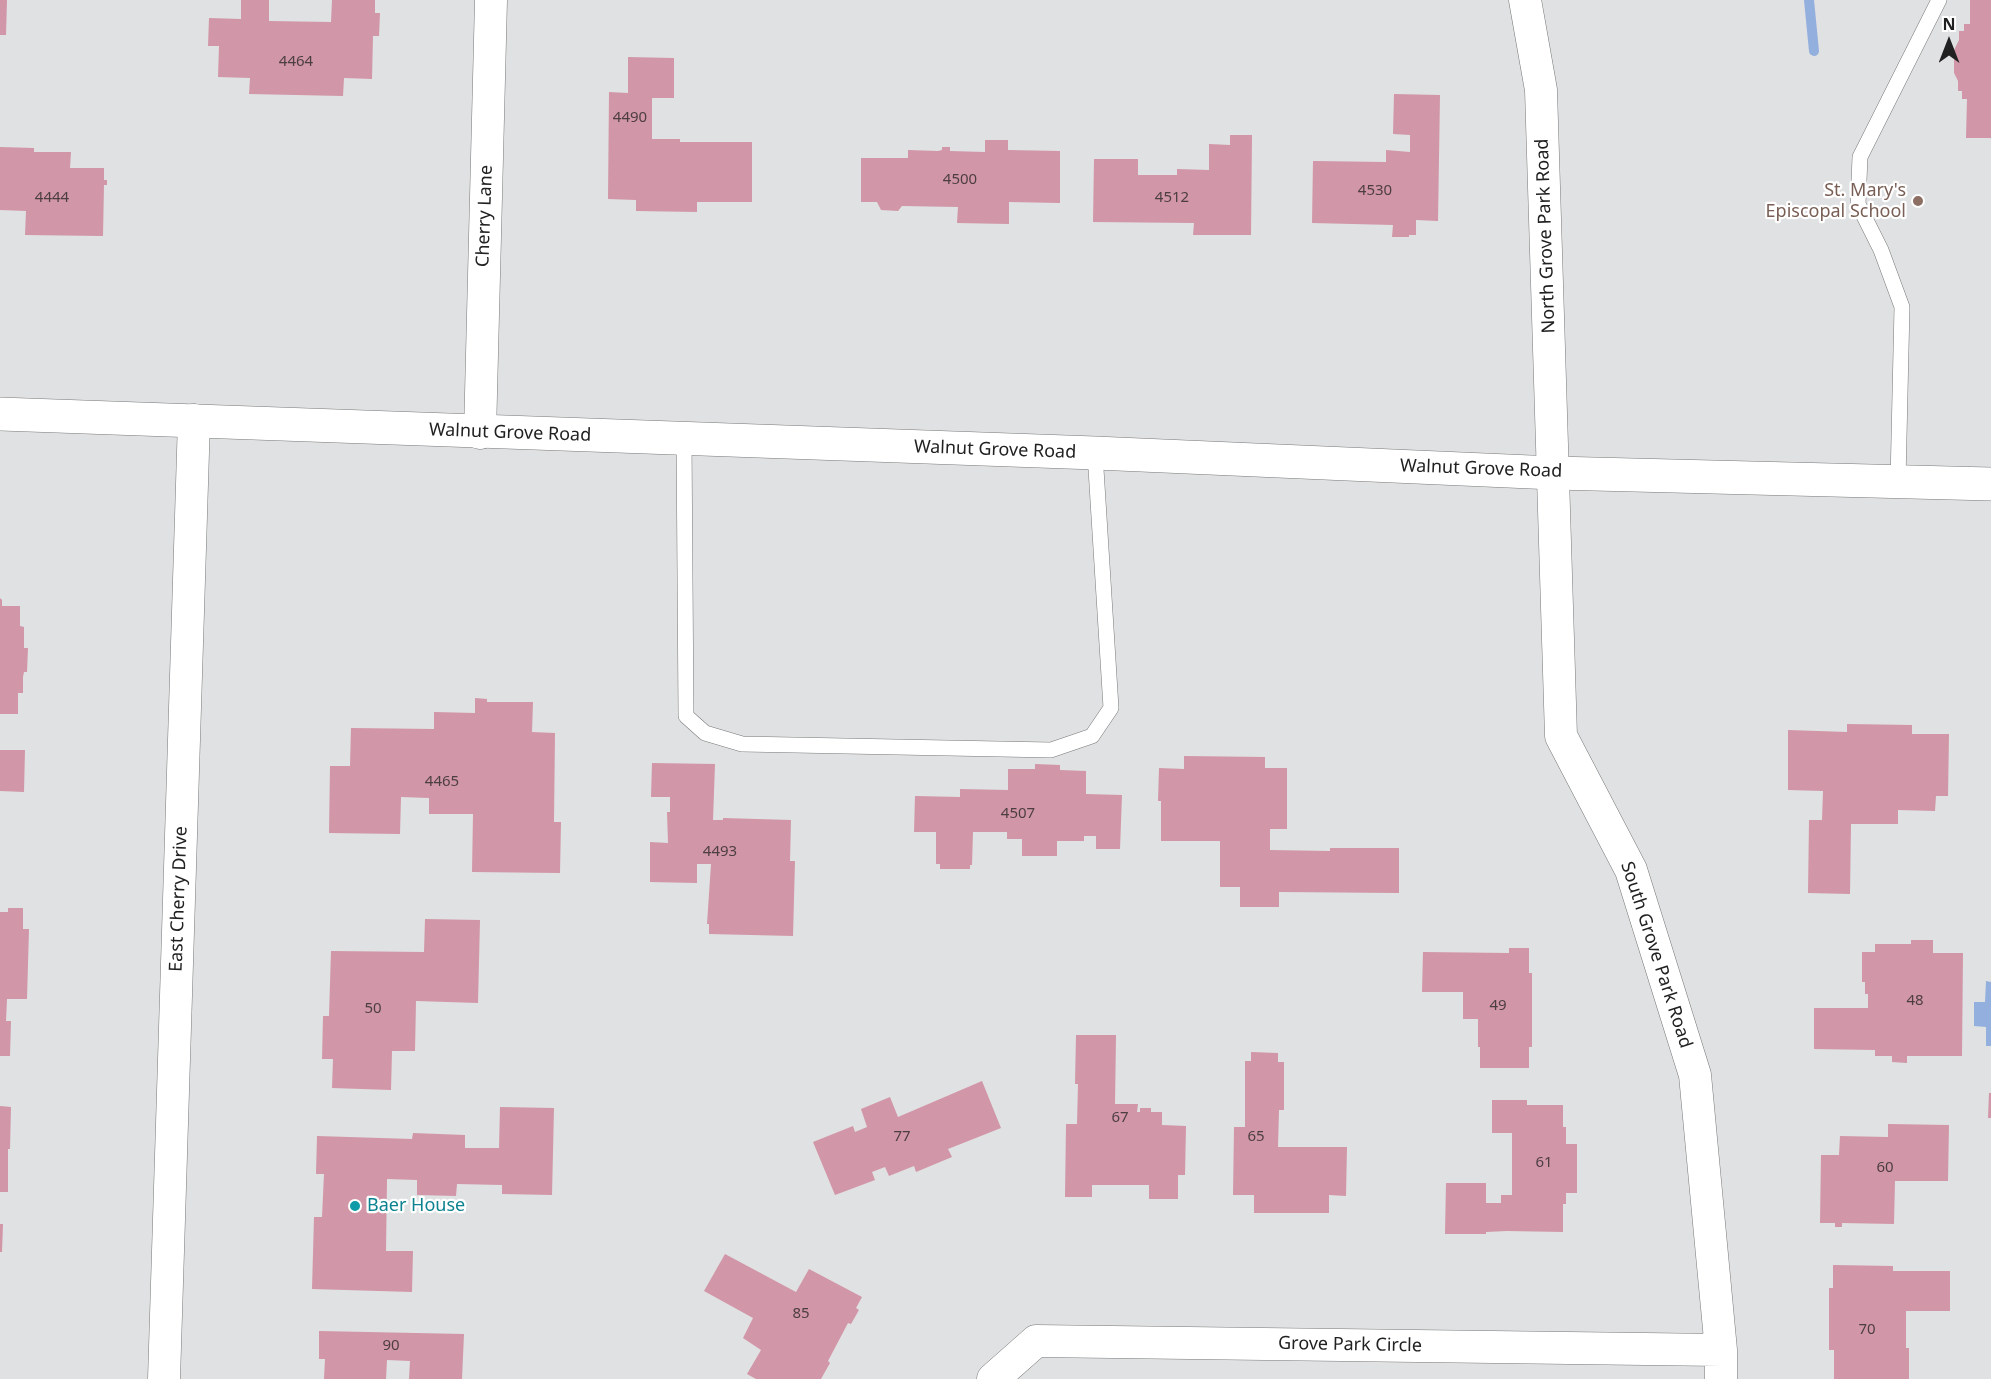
<!DOCTYPE html>
<html>
<head>
<meta charset="utf-8">
<style>
	body { margin:0 }
	#map { position:relative; width:1991px; height:1379px; overflow:hidden; background:#e0e1e2; font-family:"Noto Sans",sans-serif }
	canvas { display:block }
	.north { position:absolute; left:1919px; top:12px; width:60px; height:60px; -webkit-text-stroke:4px #fff; paint-order:stroke; rotate:0deg; font-size:16px; font-weight:700; line-height:24px; text-align:center; color:#212122 }
	.north::after { content:''; display:block; margin:auto; width:21px; height:27px; background:#212122; clip-path:polygon(50% 0,100% 100%,50% 72%,0 100%) }
</style>
</head>
<body>
<div id="map">
<canvas width="1991" height="1379"></canvas>
<div class="north">N</div>
</div>
<script>
const g = document.querySelector('canvas').getContext('2d');
g.lineJoin = 'round';
function fillPath(path, color) { g.fillStyle = color; g.fill(path, 'evenodd'); }
const toPath = rows => new Path2D(rows.map(r => 'M' + r).join(''));
function trace(path, color, width, dash) { g.strokeStyle = color; g.lineWidth = width; g.lineCap = dash ? 'butt' : 'round'; g.setLineDash(dash || []); g.stroke(path); }
function drawText(font, color, halo, rows, align = 'center') {
  g.font = font + ' "Noto Sans",sans-serif'; g.lineWidth = 4.5; g.setLineDash([]); g.textBaseline = 'middle'; g.strokeStyle = halo; g.fillStyle = color; for (const [text, x, y, turn = 0] of rows) {
    g.save(); g.translate(x, y); g.rotate((+turn || 0) * Math.PI / 180); g.textAlign = isNaN(turn) ? turn : align; if (halo) g.strokeText(text, 0, 0); g.fillText(text, 0, 0); g.restore();
  }
}
const water = toPath([
	[1986,981,1991,982,1991,1046,1986,1046,1986,1027,1974,1026,1974,1002,1985,1002]
]);
const stream = toPath([
	[1809,0,1814,51]
]);
const building = toPath([
	[0,0,7,0,6,35,0,35],
	[241,0,269,0,269,21,331,22,332,0,375,0,375,13,380,13,379,36,373,36,372,79,344,78,343,96,249,94,250,78,218,77,219,46,208,46,209,18,241,19],
	[1970,0,1991,0,1991,138,1966,138,1967,99,1962,99,1962,91,1958,91,1958,81,1954,73,1954,50,1959,40,1959,31,1964,31,1964,24,1970,24],
	[628,57,674,58,674,98,652,98,652,139,680,139,680,142,752,142,752,202,697,202,697,212,636,211,636,200,608,199,609,92,628,93],
	[1394,94,1440,95,1438,221,1416,220,1416,235,1409,235,1409,237,1392,237,1393,225,1312,223,1313,161,1386,162,1386,150,1410,152,1410,135,1393,134],
	[1230,135,1252,135,1251,235,1193,235,1194,223,1093,222,1094,159,1138,159,1138,175,1177,175,1177,169,1209,170,1209,144,1230,145],
	[985,140,1008,140,1008,150,1060,151,1060,203,1009,202,1009,224,957,223,958,207,902,206,898,211,881,210,877,202,861,202,861,158,908,158,908,150,938,151,942,150,942,147,950,147,950,151,985,152],
	[0,147,34,148,34,152,71,152,70,168,104,168,104,180,107,180,107,185,104,185,103,236,25,235,26,211,0,210],
	[0,598,2,600,2,606,20,606,20,626,24,627,24,648,28,648,27,672,24,672,23,677,23,693,18,693,18,714,0,714],
	[475,698,487,699,487,702,533,702,532,732,555,733,554,822,561,822,560,873,472,872,473,814,429,814,429,798,401,797,400,834,329,833,330,766,350,766,351,728,434,729,434,712,475,713],
	[1847,724,1912,725,1912,734,1949,734,1948,796,1936,796,1935,811,1898,810,1898,824,1851,824,1850,894,1808,893,1809,820,1822,820,1823,791,1788,790,1788,730,1847,732],
	[0,750,25,750,24,792,0,791],
	[1184,756,1265,757,1265,768,1287,768,1287,829,1270,829,1270,850,1330,851,1330,848,1399,848,1399,893,1279,892,1279,907,1240,907,1240,887,1220,887,1220,841,1161,841,1161,801,1158,801,1159,768,1184,769],
	[652,763,715,764,713,820,723,820,723,818,791,820,790,861,795,861,793,936,709,934,709,924,707,924,711,864,697,864,697,883,650,882,650,842,668,843,667,812,670,812,670,797,651,797],
	[1035,764,1060,765,1060,770,1086,771,1086,794,1122,795,1120,849,1096,849,1096,836,1084,836,1084,841,1057,841,1057,856,1022,856,1022,839,1007,839,1007,832,973,832,972,865,970,865,970,869,940,869,940,864,936,864,936,832,914,832,915,796,960,797,960,789,1008,790,1008,769,1035,769],
	[8,908,23,908,23,929,29,929,27,999,7,999,6,1021,11,1021,10,1056,0,1056,0,912,8,912],
	[425,919,480,920,478,1003,416,1001,415,1051,392,1051,391,1090,332,1088,333,1059,322,1059,323,1016,329,1016,331,951,424,952],
	[1911,940,1933,940,1933,953,1963,953,1962,1056,1907,1056,1907,1063,1892,1062,1892,1056,1875,1056,1875,1050,1814,1049,1814,1008,1868,1008,1868,994,1865,994,1865,982,1862,982,1862,952,1875,952,1875,944,1911,944],
	[1509,948,1529,948,1529,973,1532,973,1532,1047,1529,1047,1529,1068,1480,1068,1480,1047,1478,1047,1478,1019,1463,1019,1463,992,1422,992,1423,952,1509,953],
	[1076,1035,1116,1035,1115,1104,1138,1104,1137,1112,1140,1112,1140,1108,1151,1108,1151,1112,1162,1112,1162,1125,1186,1126,1185,1175,1178,1175,1178,1199,1149,1199,1149,1185,1092,1185,1092,1197,1065,1197,1066,1124,1077,1124,1078,1084,1075,1084],
	[1251,1052,1278,1053,1278,1062,1284,1062,1284,1110,1279,1110,1278,1147,1347,1147,1346,1196,1329,1195,1329,1213,1254,1213,1254,1195,1233,1195,1234,1127,1245,1127,1245,1061,1251,1061],
	[982,1081,1001,1128,948,1149,952,1157,916,1172,914,1166,889,1176,885,1167,872,1172,875,1180,835,1195,813,1142,853,1126,855,1132,867,1127,861,1109,890,1097,898,1117],
	[1989,1093,1991,1093,1991,1118,1988,1118],
	[1492,1100,1527,1100,1527,1105,1563,1105,1563,1127,1566,1127,1566,1144,1577,1144,1577,1193,1566,1193,1566,1204,1563,1204,1563,1232,1507,1231,1486,1232,1486,1234,1445,1234,1446,1183,1486,1183,1486,1203,1501,1203,1501,1195,1512,1195,1512,1133,1492,1133],
	[0,1106,11,1107,10,1149,8,1149,8,1192,0,1192],
	[500,1107,554,1108,552,1195,502,1194,502,1185,457,1184,456,1196,417,1195,417,1180,387,1179,386,1251,413,1251,412,1292,312,1289,314,1217,322,1217,324,1174,316,1174,317,1136,412,1139,413,1133,465,1135,465,1148,499,1148],
	[1888,1124,1949,1125,1948,1181,1895,1181,1894,1224,1842,1223,1842,1227,1835,1227,1835,1223,1820,1223,1821,1155,1839,1155,1840,1136,1888,1137],
	[0,1224,3,1224,2,1252,0,1252],
	[725,1254,796,1292,809,1269,862,1297,856,1308,859,1310,851,1324,848,1323,828,1361,830,1363,821,1379,756,1379,747,1374,761,1350,743,1338,753,1318,704,1291],
	[1833,1265,1893,1266,1893,1271,1950,1271,1950,1311,1906,1311,1906,1348,1909,1348,1909,1379,1834,1379,1834,1350,1829,1350,1829,1288,1833,1288],
	[319,1331,464,1334,462,1379,409,1379,410,1361,387,1360,386,1379,324,1379,325,1359,319,1359]
]);
const service = toPath([
	[684,438,686,716,705,733,742,744,1051,750,1092,736,1111,708,1095,453],
	[1898,481,1902,307,1881,250,1858,204,1860,157,1939,0]
]);
const minor = toPath([
	[1525,0,1541,90,1561,736,1631,870,1695,1075,1721,1350,1721,1379],
	[480,433,491,0],
	[164,1379,194,420],
	[993,1379,1036,1341,1721,1350]
]);
const secondary = toPath([
	[0,414,1095,453,1554,473,1991,484]
]);
const markers = [
	[1918,201,6,"#8d6e63"],
	[355,1206,6,"#0f9aa8"]
];
const numberNames = [
	["4464",296,62],
	["4490",630,118],
	["4500",960,180],
	["4530",1375,191],
	["4444",52,198],
	["4512",1172,198],
	["4465",442,782],
	["4507",1018,814],
	["4493",720,852],
	["48",1915,1001],
	["49",1498,1006],
	["50",373,1009],
	["67",1120,1118],
	["77",902,1137],
	["65",1256,1137],
	["61",1544,1163],
	["60",1885,1168],
	["85",801,1314],
	["70",1867,1330],
	["90",391,1346]
];
const educationNames = [
	["St. Mary's",1906,191],
	["Episcopal School",1906,212]
];
const streetNames = [
	["Cherry Lane",485,216,-88],
	["North Grove Park Road",1546,236,-92],
	["Walnut Grove Road",510,433,2],
	["Walnut Grove Road",995,450,2],
	["Walnut Grove Road",1481,469,2],
	["East Cherry Drive",179,899,-88],
	["South Grove Park Road",1656,955,72],
	["Grove Park Circle",1350,1345,1]
];
const cultureNames = [
	["Baer House",367,1206]
];
fillPath(water, '#93afde');
trace(stream, '#93afde', 10);
fillPath(building, '#d196a7');
trace(service, '#777879', 16);
trace(minor, '#777879', 33);
trace(secondary, '#777879', 34);
trace(service, '#fff', 15);
trace(minor, '#fff', 32);
trace(secondary, '#fff', 33);
for (const [x, y, r, color] of markers) { const dot = new Path2D(); dot.arc(x, y, r, 0, 2 * Math.PI); g.fillStyle = color; g.fill(dot); trace(dot, '#fff', 2); }
drawText('15px', '#4d3e43', null, numberNames);
drawText('18px', '#785e54', '#fff', educationNames, 'right');
drawText('18px', '#212122', '#fff', streetNames);
drawText('18px', '#0d838f', '#fff', cultureNames, 'left');
</script>
</body>
</html>
